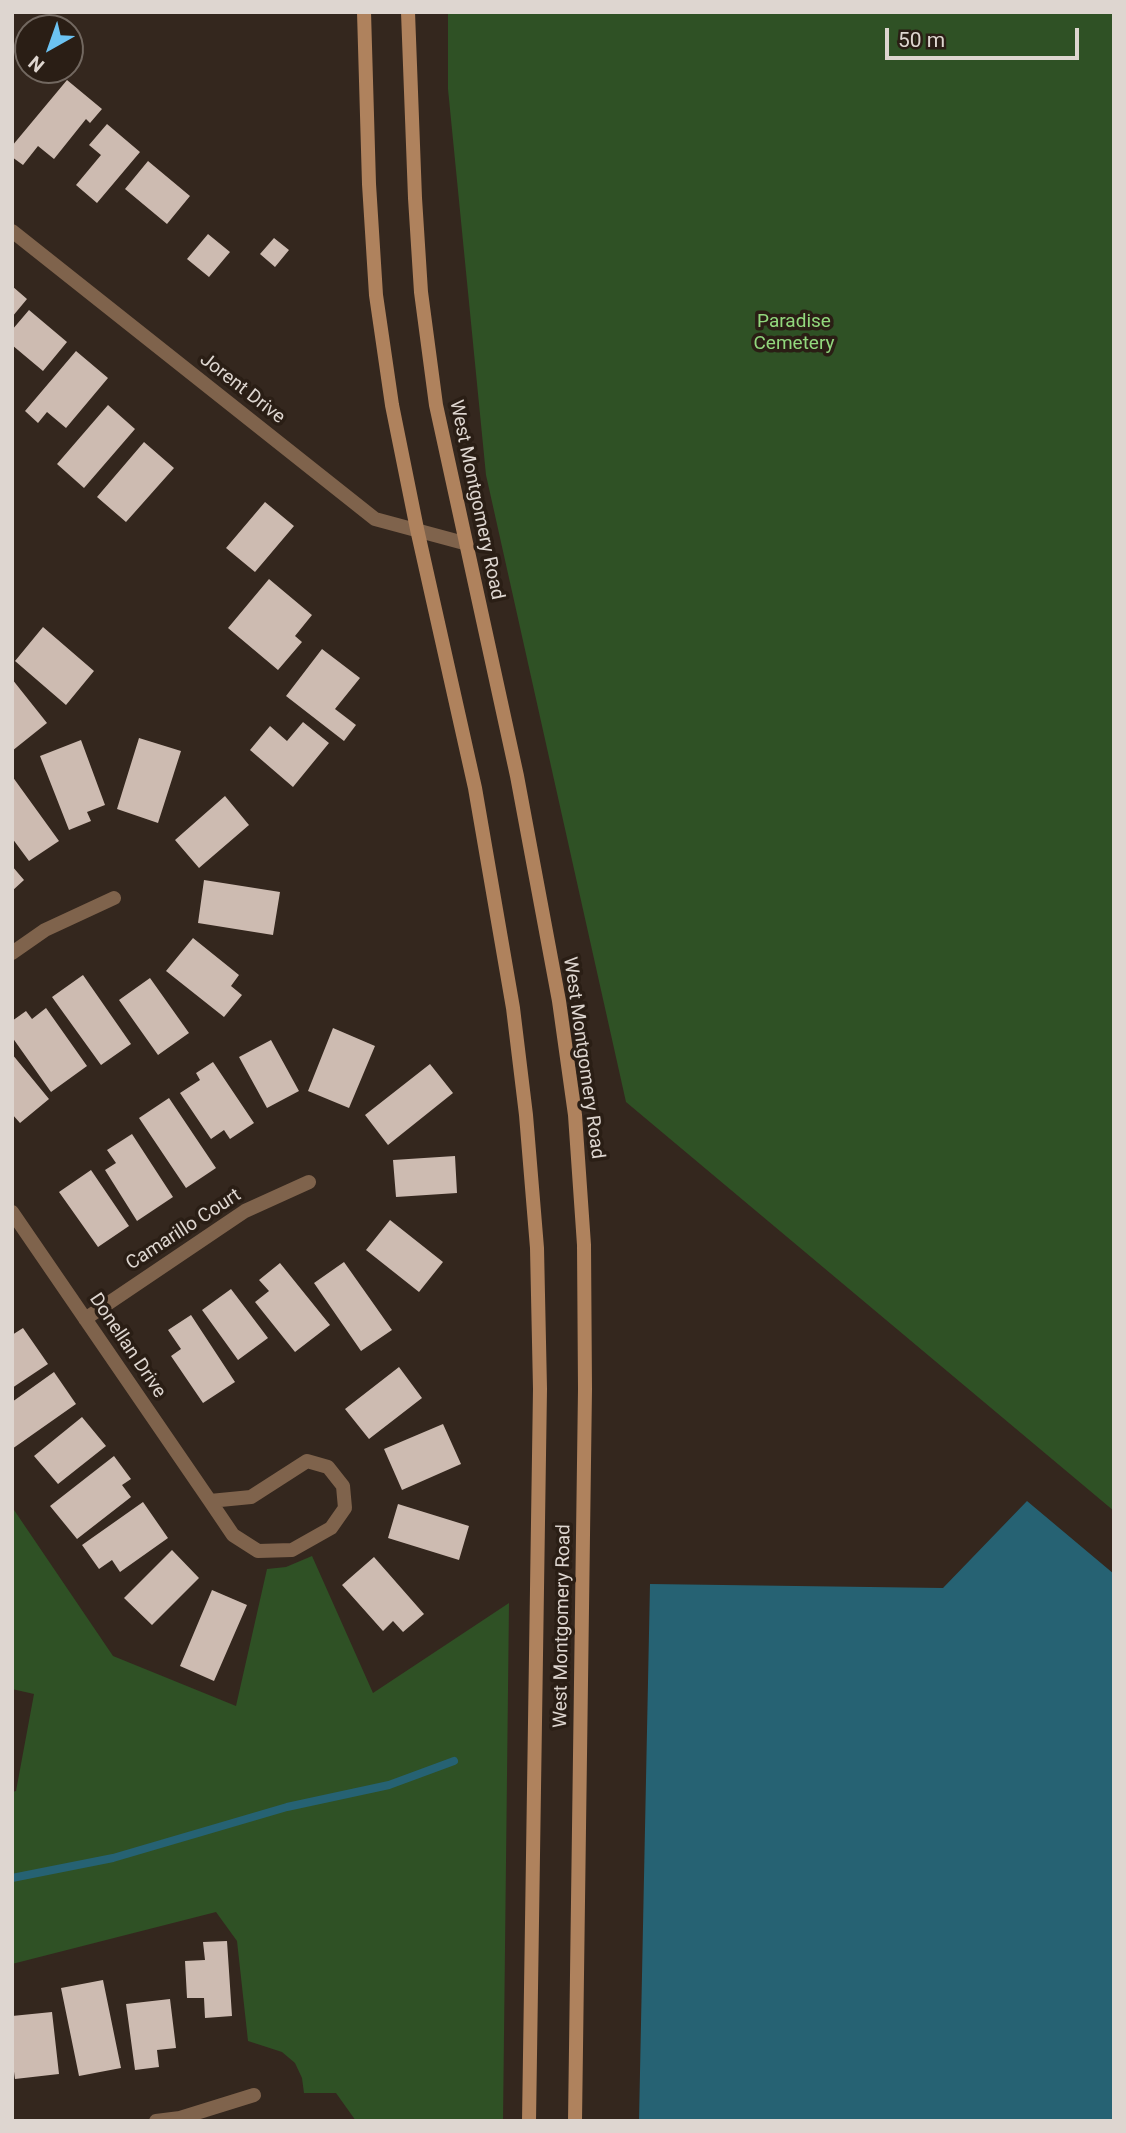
<!DOCTYPE html>
<html>
<head>
<meta charset="utf-8">
<style>
	body { margin:0 }
	#map { position:relative; width:1126px; height:2133px; overflow:hidden; background:#34271e; font-family:Roboto,sans-serif }
	canvas { display:block }
	.frame { position:absolute; inset:0; border:14px solid #ded6d0; pointer-events:none }
	.north { position:absolute; left:14px; top:14px; width:70px; height:70px; box-sizing:border-box; background:#2a1e15; border:2px solid #726860; border-radius:50%; rotate:220deg; font-size:19px; font-weight:700; line-height:28px; text-align:center; color:#ded6d0 }
	.north::after { content:''; display:block; margin:auto; width:24px; height:32px; background:#6cc3f2; clip-path:polygon(50% 0,100% 100%,50% 72%,0 100%) }
	.scale { position:absolute; left:885px; top:28px; width:194px; height:32px; box-sizing:border-box; border:4px solid #ded6d0; border-top:0; padding-left:9px; font-size:21px; line-height:24px; white-space:nowrap; color:#ded6d0; -webkit-text-stroke:5px #2a1e15; paint-order:stroke }
</style>
</head>
<body>
<div id="map">
<canvas width="1126" height="2133"></canvas>
<div class="frame"></div>
<div class="north">N</div>
<div class="scale">50 m</div>
</div>
<script>
const g = document.querySelector('canvas').getContext('2d');
g.lineJoin = 'round';
function fillPath(path, color) { g.fillStyle = color; g.fill(path, 'evenodd'); }
const toPath = rows => new Path2D(rows.map(r => 'M' + r).join(''));
function trace(path, color, width, dash) { g.strokeStyle = color; g.lineWidth = width; g.lineCap = dash ? 'butt' : 'round'; g.setLineDash(dash || []); g.stroke(path); }
function drawText(font, color, halo, rows, align = 'center') {
  g.font = font + ' Roboto,sans-serif'; g.lineWidth = 7; g.setLineDash([]); g.textBaseline = 'middle'; g.strokeStyle = halo; g.fillStyle = color; for (const [text, x, y, turn = 0] of rows) {
    g.save(); g.translate(x, y); g.rotate((+turn || 0) * Math.PI / 180); g.textAlign = isNaN(turn) ? turn : align; if (halo) g.strokeText(text, 0, 0); g.fillText(text, 0, 0); g.restore();
  }
}
const green = toPath([
	[448,12,1114,12,1114,1511,626,1102,486,475,448,89],
	[12,1507,113,1656,236,1706,267,1569,286,1567,312,1556,373,1693,509,1603,503,2121,356,2121,336,2093,304,2093,302,2078,295,2063,282,2052,248,2041,237,1941,216,1912,12,1964,12,1792,16,1791,34,1694,12,1689]
]);
const water = toPath([
	[1027,1501,1114,1574,1114,2121,639,2121,650,1584,943,1588]
]);
const stream = toPath([
	[12,1878,113,1858,287,1807,389,1785,454,1761]
]);
const building = toPath([
	[67,80,102,109,90,123,86,119,54,159,38,146,23,165,12,157,12,146],
	[107,124,140,152,97,203,76,185,101,155,89,145],
	[148,161,190,196,167,224,125,189],
	[208,234,230,252,209,277,187,259],
	[274,238,289,250,275,267,260,254],
	[12,286,27,299,12,317],
	[29,310,67,342,43,371,12,345,12,330],
	[76,351,108,378,66,428,47,412,38,423,25,411],
	[108,405,135,429,84,488,57,464],
	[144,442,174,468,126,522,97,497],
	[265,502,294,526,255,572,226,548],
	[269,579,312,615,295,636,302,642,278,670,228,628],
	[43,627,94,671,66,705,15,661],
	[322,649,360,678,335,709,356,725,344,741,286,696],
	[12,679,47,723,12,751],
	[303,722,329,743,293,787,250,750,270,726,287,741],
	[139,738,181,751,158,823,117,809],
	[81,740,105,805,87,812,91,821,69,830,40,756],
	[12,776,59,841,29,861,12,838],
	[225,796,249,825,199,868,175,840],
	[12,866,24,880,12,891],
	[204,880,280,892,273,935,198,923],
	[193,938,239,975,231,986,242,995,224,1017,166,971],
	[83,975,131,1044,101,1065,52,997],
	[150,978,189,1033,158,1055,119,1000],
	[46,1008,87,1066,51,1092,12,1037,12,1021,26,1011,32,1019],
	[333,1028,375,1046,349,1108,308,1091],
	[271,1040,299,1091,267,1108,239,1057],
	[12,1054,49,1099,20,1123,12,1114],
	[213,1062,254,1123,230,1139,224,1130,211,1139,180,1093,200,1080,196,1073],
	[430,1064,453,1093,388,1145,365,1115],
	[169,1098,216,1168,186,1188,139,1118],
	[132,1134,173,1197,137,1221,105,1170,116,1163,107,1150],
	[455,1156,457,1193,396,1197,393,1160],
	[91,1170,129,1226,98,1247,59,1192],
	[390,1220,443,1262,419,1292,366,1250],
	[344,1262,392,1330,361,1351,314,1283],
	[280,1263,330,1325,295,1352,255,1302,269,1291,259,1280],
	[231,1289,268,1338,238,1360,202,1310],
	[191,1315,235,1382,203,1403,171,1356,181,1349,168,1330],
	[23,1328,48,1364,12,1388,12,1335],
	[399,1367,422,1398,369,1439,345,1409],
	[54,1372,76,1404,12,1449,12,1402],
	[82,1417,106,1446,58,1484,34,1456],
	[443,1424,461,1464,402,1490,384,1449],
	[114,1456,131,1479,122,1485,131,1497,77,1539,50,1506],
	[143,1502,168,1538,120,1572,112,1560,99,1569,82,1545],
	[398,1504,469,1526,459,1560,388,1538],
	[172,1550,199,1578,152,1625,124,1598],
	[374,1557,424,1614,403,1632,393,1621,383,1631,342,1585],
	[212,1590,247,1605,214,1681,180,1666],
	[227,1941,232,2016,205,2018,204,1998,187,1998,185,1961,205,1960,203,1942],
	[103,1980,121,2068,79,2076,61,1988],
	[170,1999,176,2048,157,2050,159,2067,135,2070,126,2004],
	[52,2012,59,2074,15,2079,12,2057,12,2016]
]);
const street = toPath([
	[12,231,375,519,464,543],
	[12,953,45,930,114,898],
	[12,1212,210,1501,233,1535,258,1551,292,1550,331,1528,345,1508,343,1486,328,1467,307,1461,251,1497,210,1501],
	[85,1319,245,1211,309,1182],
	[156,2121,180,2118,254,2095]
]);
const secondary = toPath([
	[364,12,369,184,376,295,392,405,417,529,475,788,513,1008,526,1115,537,1248,540,1389,529,2121],
	[408,12,415,198,421,292,436,405,517,776,559,1001,575,1115,584,1245,585,1389,575,2121]
]);
const parkNames = [
	["Paradise",794,322],
	["Cemetery",794,344]
];
const streetNames = [
	["Jorent Drive",242,389,38],
	["West Montgomery Road",476,500,78],
	["West Montgomery Road",583,1058,82],
	["Camarillo Court",184,1230,-33],
	["Donellan Drive",127,1346,56],
	["West Montgomery Road",563,1626,-89]
];
fillPath(green, '#2f5125');
fillPath(water, '#266273');
trace(stream, '#266273', 8);
fillPath(building, '#cdbbb1');
trace(street, '#7f634c', 14);
trace(secondary, '#af825d', 14);
drawText('19px', '#92d87d', '#2a1e15', parkNames);
drawText('19px', '#ded6d0', '#2a1e15', streetNames);
</script>
</body>
</html>
